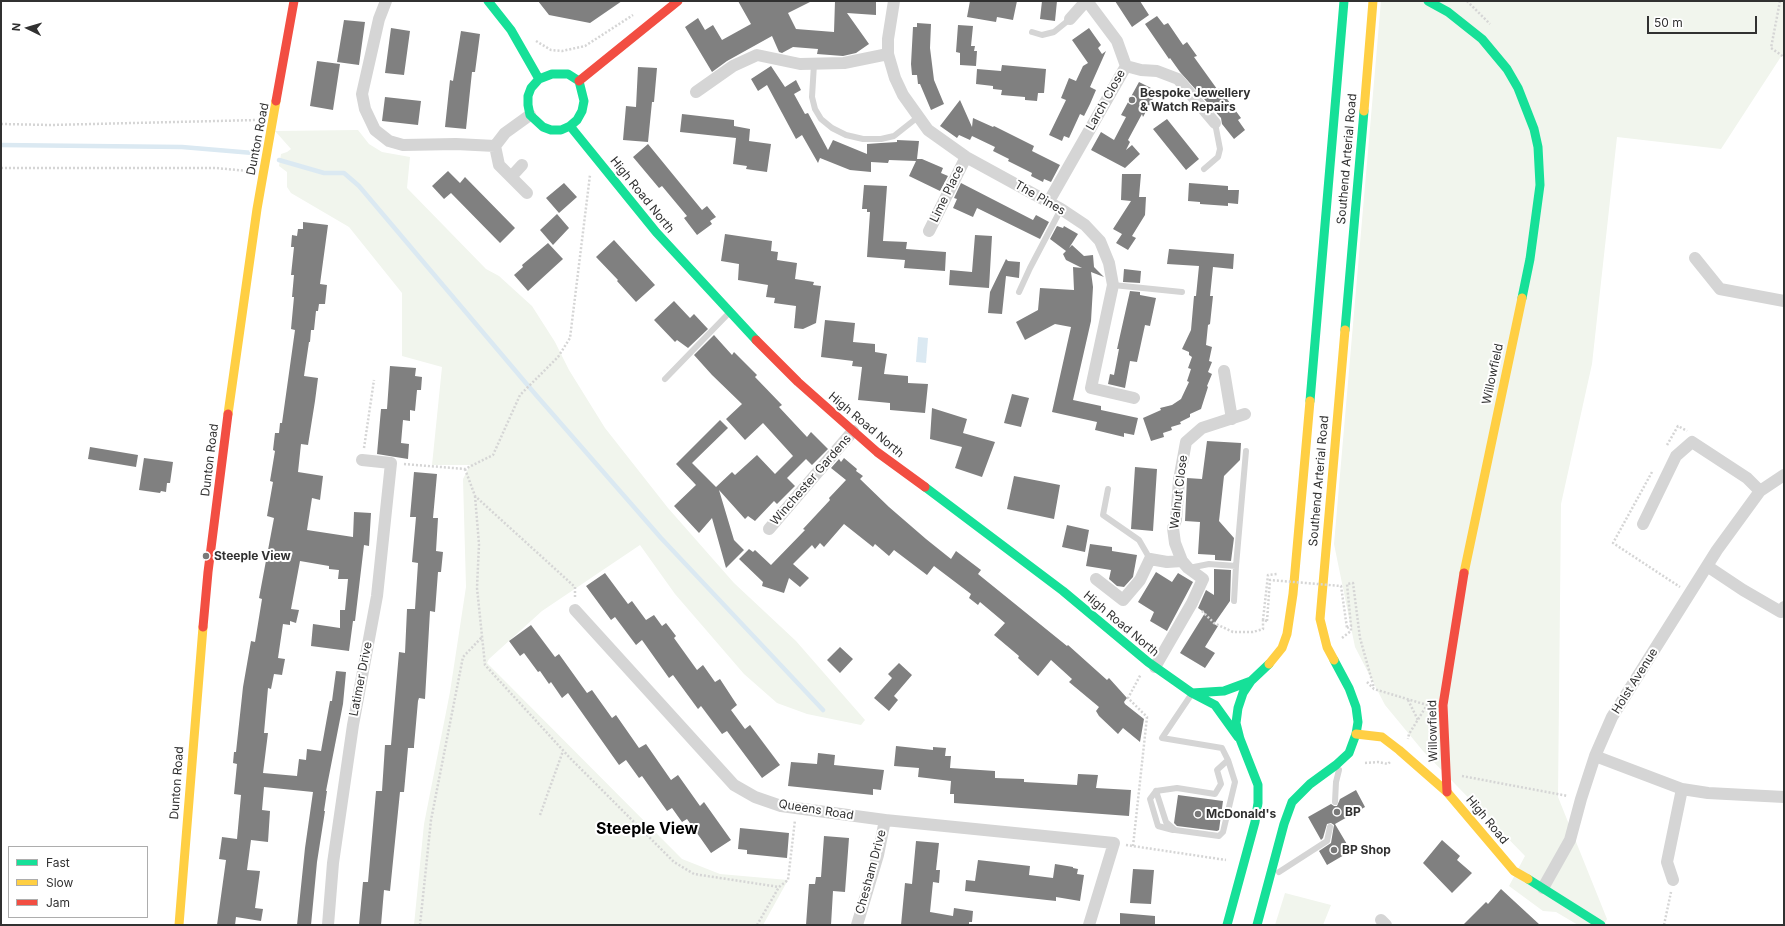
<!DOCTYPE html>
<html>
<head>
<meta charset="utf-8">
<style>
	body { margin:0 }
	#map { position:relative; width:1785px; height:926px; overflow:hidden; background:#fff; font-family:Inter,sans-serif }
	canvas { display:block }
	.frame { position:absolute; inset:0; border:2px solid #313131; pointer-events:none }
	.legend { position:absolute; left:8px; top:846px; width:140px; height:72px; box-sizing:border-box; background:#fff; border:1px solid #adadad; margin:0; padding:5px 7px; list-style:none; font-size:12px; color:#313131 }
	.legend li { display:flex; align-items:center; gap:8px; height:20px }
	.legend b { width:20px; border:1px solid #adadad }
	.north { position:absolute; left:8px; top:8px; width:40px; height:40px; -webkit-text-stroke:3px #fff; paint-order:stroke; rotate:275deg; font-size:11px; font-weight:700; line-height:16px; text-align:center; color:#313131 }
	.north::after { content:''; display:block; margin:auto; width:14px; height:18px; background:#313131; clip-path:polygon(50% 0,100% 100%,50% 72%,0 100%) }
	.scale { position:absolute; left:1647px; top:16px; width:110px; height:18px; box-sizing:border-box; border:2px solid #313131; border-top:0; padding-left:5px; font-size:12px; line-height:14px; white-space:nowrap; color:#313131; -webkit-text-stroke:3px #fff; paint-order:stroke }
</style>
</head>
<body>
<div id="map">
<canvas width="1785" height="926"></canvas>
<div class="frame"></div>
<ul class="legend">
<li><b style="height:5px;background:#16e098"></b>Fast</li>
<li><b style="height:5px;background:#ffcf43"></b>Slow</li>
<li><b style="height:5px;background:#f24e42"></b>Jam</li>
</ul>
<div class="north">N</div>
<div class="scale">50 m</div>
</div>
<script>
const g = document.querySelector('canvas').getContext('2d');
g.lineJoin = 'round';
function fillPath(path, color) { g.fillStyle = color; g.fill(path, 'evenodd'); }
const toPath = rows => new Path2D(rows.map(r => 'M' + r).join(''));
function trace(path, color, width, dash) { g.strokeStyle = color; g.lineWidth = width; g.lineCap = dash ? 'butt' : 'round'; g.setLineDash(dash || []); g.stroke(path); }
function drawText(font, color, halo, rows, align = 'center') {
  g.font = font + ' Inter,sans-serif'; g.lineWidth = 4; g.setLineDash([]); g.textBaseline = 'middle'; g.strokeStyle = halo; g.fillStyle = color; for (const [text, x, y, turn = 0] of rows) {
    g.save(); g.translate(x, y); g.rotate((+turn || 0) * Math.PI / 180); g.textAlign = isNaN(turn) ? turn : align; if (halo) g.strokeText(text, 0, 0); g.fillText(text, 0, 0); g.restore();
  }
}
const green = toPath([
	[1381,1,1784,1,1784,52,1721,149,1617,137,1592,364,1561,504,1558,797,1607,919,1604,925,1578,925,1556,912,1543,911,1509,886,1525,856,1423,751,1385,705,1355,647,1334,544],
	[358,130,369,144,382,152,410,157,407,188,486,269,499,276,532,306,555,342,569,370,605,428,668,508,734,583,796,641,865,720,861,725,807,714,777,703,744,674,675,594,640,545,542,611,489,659,487,663,682,859,720,874,788,880,763,925,414,925,424,824,450,692,466,587,463,479,470,465,432,465,442,367,402,356,402,293,349,227,291,193,287,187,287,172,279,166,281,154,287,152,291,149,275,131],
	[1285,893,1331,905,1323,925,1275,925]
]);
const water = toPath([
	[918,337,928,338,926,363,916,362]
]);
const stream = toPath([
	[1,145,182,147,253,153],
	[279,160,324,173,344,173,359,186,536,395,661,538,823,710]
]);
const building = toPath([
	[538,1,622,1,590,23,549,15],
	[738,1,812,1,788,13,796,29,834,32,835,1,876,1,876,15,847,13,869,44,856,53,843,56,817,54,818,49,793,47,782,53,779,52,772,36,727,61,712,72,685,27,698,18,705,30,713,25,722,40,751,24],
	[970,1,1017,1,1013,20,997,17,996,22,967,17],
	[1042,1,1057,1,1055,21,1040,19],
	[1115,1,1140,1,1149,15,1132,27],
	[1157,16,1164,25,1168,23,1183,45,1187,42,1197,56,1194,57,1217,89,1219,88,1241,118,1238,120,1245,130,1234,139,1222,124,1221,118,1180,72,1170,58,1169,59,1145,24],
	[344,20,365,22,359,65,337,62],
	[917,23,931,24,930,48,934,80,944,104,931,110,920,84,918,84,917,75,912,75,911,64,913,27,917,27],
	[958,25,973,26,971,46,975,46,974,51,977,51,976,66,960,65,960,53,956,52],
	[391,28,410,31,404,75,385,73],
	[1089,28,1101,45,1098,48,1102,54,1106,51,1090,87,1096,90,1090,104,1084,116,1080,114,1069,138,1064,136,1062,141,1049,135,1066,100,1061,98,1069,78,1076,81,1083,66,1088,63,1072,40],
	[461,31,480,34,475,72,472,72,466,129,445,127,450,80,453,81],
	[317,61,340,64,333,110,310,106],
	[1002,65,1046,69,1044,93,1038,93,1037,101,1025,100,1025,97,1001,95,1002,90,993,89,993,86,976,84,977,69,1001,71],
	[771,66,785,87,796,80,801,90,794,94,805,114,808,113,828,150,833,140,867,154,867,144,881,143,897,142,897,140,919,141,917,159,922,159,943,168,941,173,948,176,940,191,909,176,916,161,889,160,888,163,871,162,871,172,850,170,820,158,818,163,802,135,796,139,767,85,758,91,751,79],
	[638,67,657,68,654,102,652,102,648,142,623,140,626,106,636,107],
	[1139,82,1157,91,1143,117,1142,114,1128,140,1130,142,1126,150,1132,145,1140,154,1125,168,1091,150,1101,132,1114,140,1126,117,1121,115],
	[385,97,421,101,418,125,382,121],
	[960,100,972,127,973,118,993,127,994,126,1034,146,1032,151,1060,165,1051,182,1044,179,1043,182,1031,176,1032,173,1008,161,1009,159,993,151,995,147,972,136,970,140,959,135,957,138,940,126],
	[682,114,734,120,734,126,750,129,749,141,771,144,767,172,746,169,747,166,733,164,736,138,680,132],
	[1167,119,1199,159,1186,170,1153,129],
	[648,144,702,210,707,206,716,217,710,221,712,224,697,235,684,218,687,216,662,186,659,188,633,157],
	[448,171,460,183,465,177,515,228,500,243,451,193,444,199,432,186],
	[1122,174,1141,174,1139,197,1146,197,1145,215,1132,236,1136,238,1128,250,1116,243,1122,234,1113,229,1131,201,1121,200],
	[564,183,577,197,559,213,546,198],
	[961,183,1033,220,1036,215,1049,222,1040,239,977,208,973,217,953,208,957,199,954,198],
	[1189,183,1228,186,1228,190,1239,190,1238,204,1228,203,1228,206,1200,204,1200,202,1188,201],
	[864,185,887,186,883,241,907,242,906,249,946,252,945,271,904,268,905,260,867,257,870,212,867,212,867,209,862,209],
	[557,214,569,228,553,245,540,230],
	[303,222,328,225,320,284,327,285,325,304,319,304,318,311,316,311,314,330,311,330,310,342,309,342,304,376,318,378,315,401,308,445,301,444,298,472,323,476,320,500,312,498,307,530,353,537,354,512,371,513,369,546,364,545,355,621,353,621,349,651,311,646,313,624,340,628,340,610,345,610,348,579,338,579,339,570,329,569,329,566,300,561,291,609,299,610,296,623,290,621,290,625,283,624,278,658,285,659,282,675,274,674,271,689,268,688,264,733,268,733,263,773,297,776,299,759,306,760,307,749,321,751,330,701,332,701,336,671,346,672,343,704,326,791,327,791,324,811,325,811,317,862,311,925,297,925,305,848,313,792,264,787,262,810,270,811,268,842,251,840,247,870,260,871,255,908,263,909,261,921,236,917,235,925,217,925,226,860,219,859,222,837,237,839,241,795,234,794,237,764,233,763,234,752,236,752,243,687,251,641,255,642,262,599,259,598,274,518,267,516,273,482,270,481,275,451,273,450,275,433,279,433,280,423,282,423,295,330,291,329,294,297,292,297,294,275,291,275,294,247,291,247,292,235,297,236,298,229,303,229],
	[1057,226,1063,228,1064,226,1078,234,1069,248,1072,245,1084,256,1093,255,1094,267,1104,277,1091,272,1093,287,1091,321,1073,400,1101,406,1101,410,1138,418,1134,435,1124,433,1124,437,1095,430,1097,422,1052,412,1071,327,1055,324,1025,340,1016,322,1038,310,1040,288,1074,290,1073,267,1082,268,1066,260,1063,254,1066,251,1050,239],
	[725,234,772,241,771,251,778,252,777,260,797,263,795,279,814,282,813,285,821,286,816,323,803,329,794,328,796,306,774,303,775,298,766,297,768,285,738,280,739,264,721,261],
	[975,235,992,236,989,288,949,285,950,270,972,272],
	[614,240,655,285,636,302,617,281,618,280,596,257],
	[548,243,563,259,528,291,514,275,523,267,522,265],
	[1169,249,1234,254,1233,269,1213,267,1210,296,1213,296,1210,324,1208,325,1206,345,1212,347,1209,361,1212,362,1208,372,1212,374,1207,386,1208,387,1201,409,1190,414,1190,417,1180,422,1181,424,1171,427,1172,430,1163,433,1164,437,1151,441,1143,418,1161,410,1160,408,1172,405,1181,399,1189,382,1187,381,1191,369,1188,368,1192,357,1189,355,1189,352,1182,349,1191,330,1194,296,1196,296,1199,266,1167,264],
	[1006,259,1008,261,1020,262,1019,278,1006,276,1002,314,988,313,990,292],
	[1124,269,1141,271,1140,283,1123,282],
	[1130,291,1140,292,1140,295,1156,298,1150,326,1145,325,1137,362,1130,361,1125,388,1108,384,1110,374,1114,375,1119,349,1117,349],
	[674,301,690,318,694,314,708,329,688,348,677,340,675,342,654,320],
	[825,320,855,323,853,342,875,344,875,352,887,354,884,374,908,376,908,383,928,384,925,413,890,410,890,403,858,400,862,367,852,366,853,361,821,357],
	[714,335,732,355,734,352,757,375,755,377,782,405,779,407,807,437,811,432,828,449,812,465,806,459,787,478,795,486,777,504,774,501,755,521,748,516,745,519,719,490,734,540,744,550,726,568,712,518,699,533,674,506,696,485,676,464,720,420,728,428,692,463,716,487,732,472,735,475,757,455,775,474,793,456,763,423,745,440,726,419,742,404,712,375,694,355],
	[390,366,416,368,415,376,422,377,421,390,417,390,415,411,410,410,410,421,403,420,401,443,409,444,408,459,377,454,381,409,387,409],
	[1012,394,1029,398,1021,427,1004,423],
	[932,408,967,419,963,433,995,442,982,477,955,468,962,447,930,439],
	[1207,441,1241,443,1240,460,1224,476,1219,521,1234,538,1231,561,1215,560,1215,555,1198,554,1200,522,1185,521,1187,478,1202,479],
	[90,447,138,455,136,467,88,459],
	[144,458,173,462,170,483,167,483,166,492,161,491,160,493,139,490],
	[844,458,857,469,856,471,863,476,860,479,889,507,926,539,951,559,956,551,981,570,978,574,1067,646,1068,645,1107,680,1109,678,1127,698,1124,702,1125,704,1144,719,1140,742,1123,728,1118,734,1099,716,1096,711,1099,707,1069,682,1072,679,1051,660,1038,676,1018,658,1019,656,994,635,1005,623,980,602,978,605,969,598,971,594,934,566,927,575,894,550,889,556,875,544,873,547,844,524,824,547,820,543,815,549,812,545,793,564,809,578,800,587,789,578,784,593,762,586,763,582,739,559,749,549,753,552,755,550,771,565,805,530,803,529,830,500,829,498,846,480,831,468,839,459,841,462],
	[1135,467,1157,469,1153,531,1131,529],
	[414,472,437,474,433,518,438,518,436,551,443,552,441,572,438,572,435,612,430,611,425,699,419,698,418,701,414,746,414,748,408,748,404,792,400,792,390,891,384,890,381,925,359,925,363,882,368,882,376,791,382,791,385,745,391,745,399,652,405,653,407,609,415,609,418,563,412,562,416,517,410,517],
	[1014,476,1060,485,1054,519,1007,509],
	[1067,525,1089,530,1085,552,1062,547],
	[1090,544,1112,547,1112,551,1137,555,1133,577,1124,587,1117,586,1109,579,1111,570,1086,566],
	[1214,569,1231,570,1230,601,1214,624,1218,626,1205,647,1215,653,1205,668,1180,653,1205,613,1198,608,1206,590,1214,595],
	[1156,572,1172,582,1178,573,1193,582,1167,631,1150,621,1154,612,1138,602],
	[605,573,628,604,632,601,646,620,654,615,662,626,666,623,676,636,674,638,697,670,703,665,715,682,720,679,737,705,731,710,745,729,750,725,780,765,762,778,727,731,722,734,701,706,698,709,673,675,669,678,642,640,636,645,615,617,611,620,586,586],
	[531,625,555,657,559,654,587,693,592,690,612,718,616,715,639,748,646,744,671,780,678,775,700,806,704,802,731,840,711,853,687,819,682,822,672,808,667,811,642,776,639,778,626,760,619,765,568,693,562,698,551,682,549,684,540,671,538,672,524,653,520,656,509,641],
	[840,647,853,659,840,673,827,660],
	[899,663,912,675,894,696,898,700,889,711,874,698,892,678,888,674],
	[896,746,933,750,933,747,946,748,945,756,951,756,950,768,995,771,995,778,1024,779,1024,782,1077,785,1078,774,1098,775,1096,788,1131,790,1129,816,954,803,954,794,950,794,951,781,918,777,919,768,894,766],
	[818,753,835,755,834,765,884,770,881,790,873,789,873,795,788,786,791,762,817,764],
	[1356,790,1365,807,1335,824,1351,851,1327,865,1319,851,1331,843,1334,825,1331,823,1327,824,1323,838,1321,840,1308,817,1331,804,1334,806,1337,806,1340,799],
	[1178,795,1223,801,1219,830,1217,831,1177,826,1174,823],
	[740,828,789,833,787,858,747,854,747,850,738,849],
	[824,836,849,838,845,892,833,891,831,925,806,925,809,884,815,884,816,877,821,877],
	[1442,840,1460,856,1457,860,1472,873,1452,893,1423,863],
	[916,841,939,843,936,870,940,870,939,883,933,882,930,912,953,916,954,908,973,911,972,922,969,922,969,925,901,925,905,883,912,884],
	[978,860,1030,866,1029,875,1053,878,1055,864,1073,867,1073,868,1078,869,1077,874,1084,875,1080,901,1056,897,1056,901,965,891,966,880,975,881],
	[1133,869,1154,870,1151,904,1130,903],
	[1501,889,1540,925,1463,925,1486,902,1488,904],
	[1120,913,1155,916,1155,925,1120,925]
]);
const path = toPath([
	[1467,1,1490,24],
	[1780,1,1771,48,1784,57],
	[536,41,551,50,562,51,585,46,633,15],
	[1,124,51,125,258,120],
	[1,168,216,168,248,171],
	[1667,445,1678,426,1687,431],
	[364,448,374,380],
	[404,464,465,469,493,455,520,395,558,357,570,338,590,175],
	[465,469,475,496,575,587,575,599],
	[1652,472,1613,543,1680,587],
	[475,496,479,544,477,588,485,665,570,758,674,862,694,874,779,887],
	[1202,611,1214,623,1233,632,1253,632,1263,629,1263,620],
	[1267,621,1263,620,1268,575,1277,574],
	[1347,628,1351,626,1347,584,1353,583,1360,638,1374,688],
	[1342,638,1351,631,1351,626],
	[1367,682,1374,689,1427,705,1409,734,1408,739],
	[1408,700,1418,720],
	[1365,763,1378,762,1388,764,1390,762],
	[1462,776,1568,796],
	[540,815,563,751],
	[1126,845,1226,860],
	[1133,846,1147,717,1128,698,1141,674],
	[420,925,431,820,463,657,482,637],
	[757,925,779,887,788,880,795,820],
	[1664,925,1671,892]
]);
const lane = toPath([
	[1032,32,1042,35,1054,32,1070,19],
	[814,64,812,97,815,109,821,119,832,128,846,135,863,139,881,139,894,136,918,117],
	[1204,169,1218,157,1220,149,1215,123],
	[1113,285,1182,292],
	[1019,292,1030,268,1061,209],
	[665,379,728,314],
	[1108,489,1103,515,1139,540,1150,559],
	[1189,568,1209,564,1236,566,1246,451],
	[1234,601,1236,566],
	[1191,695,1162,738,1222,748,1228,760,1217,770,1221,784,1215,794,1177,788,1156,791,1166,822,1175,830,1219,836,1223,832,1235,782,1228,760],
	[1156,791,1150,799,1158,826,1173,830],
	[1335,802,1336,782,1339,770],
	[1279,872,1327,841,1330,827]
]);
const street = toPath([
	[386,1,379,19,362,94,365,109,375,130,389,141,403,145,456,144,495,146,505,133,530,115],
	[894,1,888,39,888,54,895,78,903,95,928,130,966,157,1061,209,1085,225,1100,241,1109,263,1113,285,1091,388,1134,398],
	[1070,19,1086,1],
	[1126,66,1141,70,1157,71,1178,79,1215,123],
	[696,92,733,66,757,55,800,64,844,63,888,54],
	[495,146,499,165,527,193],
	[511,177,522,165],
	[1049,201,1126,66,1117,41,1087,1],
	[929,231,966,157],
	[1695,258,1720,289,1784,301],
	[1224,371,1232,419],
	[1643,524,1676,456,1692,442,1747,478,1760,491],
	[769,529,853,431],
	[1707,566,1743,590,1781,612,1784,607],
	[1096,579,1123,600,1140,580,1150,559,1167,562,1182,561],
	[575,610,734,785,755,797,781,806,885,820,1114,843,1089,925],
	[1155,667,1192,603,1203,579,1188,568,1182,561,1175,543,1173,528,1176,520,1179,480,1186,442,1202,428,1245,414],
	[1595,756,1682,789,1708,793,1784,797],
	[1673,880,1667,862,1682,789],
	[1543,888,1570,840,1581,799,1595,756,1612,717,1717,550,1760,491,1784,475],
	[1381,920,1386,925],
	[328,925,333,863,353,725,377,596,391,463,362,460],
	[857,925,878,855,885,820]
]);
const fast = toPath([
	[488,1,511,30,539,79],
	[1428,1,1448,12,1482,39,1507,69,1518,88,1534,129,1538,147,1540,185,1530,259,1522,298],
	[552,74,568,74,579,81,584,101,582,111,577,120,570,126,561,130,551,130,543,127,530,115,528,105,528,96,531,88,539,79,552,74],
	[570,126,656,232,756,340],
	[1345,330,1364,111],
	[1310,401,1344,1],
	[925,487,1063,591,1148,662,1192,693,1215,705,1238,737],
	[1192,693,1224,691,1251,681],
	[1528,879,1601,925],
	[1227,925,1255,822,1258,803,1258,785,1240,739,1236,723,1238,708,1243,693,1251,681,1269,664],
	[1257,925,1284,824,1292,802,1310,784,1336,765,1349,753,1356,734,1358,722,1356,707,1349,688,1334,660]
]);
const slow = toPath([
	[1364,111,1373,1],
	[228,414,257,209,276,101],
	[1464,573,1522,298],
	[1334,660,1327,647,1320,619,1345,330],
	[1269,664,1282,648,1287,634,1293,594,1310,401],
	[1356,734,1382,737,1399,750,1447,792,1514,871,1528,879],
	[179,925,203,627]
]);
const jam = toPath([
	[579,81,678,1],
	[276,101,294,1],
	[756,340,798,382,877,452,925,487],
	[203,627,208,572,228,414],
	[1447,792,1443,705,1464,573]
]);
const pathBridge = toPath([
	[1267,621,1270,580,1341,586,1347,628]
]);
const markers = [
	[1132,100,4,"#797979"],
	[206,556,4,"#797979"],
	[1337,812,4,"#797979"],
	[1198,814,4,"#797979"],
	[1334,850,4,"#797979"]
];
const poiNames = [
	["Bespoke Jewellery",1140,93],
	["& Watch Repairs",1140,107],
	["Steeple View",214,556],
	["BP",1345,812],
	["McDonald's",1206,814],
	["BP Shop",1342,850]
];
const streetNames = [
	["Larch Close",1106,100,-61],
	["Dunton Road",258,139,-79],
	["Southend Arterial Road",1347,159,-85],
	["Lime Place",947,194,-64],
	["High Road North",642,195,51],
	["The Pines",1040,198,30],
	["Willowfield",1493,374,-78],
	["High Road North",866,425,40],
	["Dunton Road",210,460,-83],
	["Winchester Gardens",811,480,-49],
	["Southend Arterial Road",1319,481,-85],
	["Walnut Close",1179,492,-83],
	["High Road North",1121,624,40],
	["Latimer Drive",361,679,-79],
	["Holst Avenue",1635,681,-58],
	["Willowfield",1433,731,-91],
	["Dunton Road",177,783,-86],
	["Queens Road",816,810,9],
	["High Road",1487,820,50],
	["Chesham Drive",871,872,-75]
];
const districtNames = [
	["Steeple View",647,829]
];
fillPath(green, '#f1f5ed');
fillPath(water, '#dbe9f2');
trace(stream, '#dbe9f2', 4.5);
fillPath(building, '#808080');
trace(path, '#d5d5d5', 2.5, [2, 2]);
trace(lane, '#d5d5d5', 6);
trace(street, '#d5d5d5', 12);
trace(fast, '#16e098', 9);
trace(slow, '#ffcf43', 9);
trace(jam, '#f24e42', 9);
trace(pathBridge, '#d5d5d5', 2.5, [2, 2]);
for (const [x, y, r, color] of markers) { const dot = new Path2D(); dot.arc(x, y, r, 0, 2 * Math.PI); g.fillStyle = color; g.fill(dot); trace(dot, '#fff', 1.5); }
drawText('bold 12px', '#313131', '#fff', poiNames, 'left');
drawText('12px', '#313131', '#fff', streetNames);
drawText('bold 16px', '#000', '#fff', districtNames);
</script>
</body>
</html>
